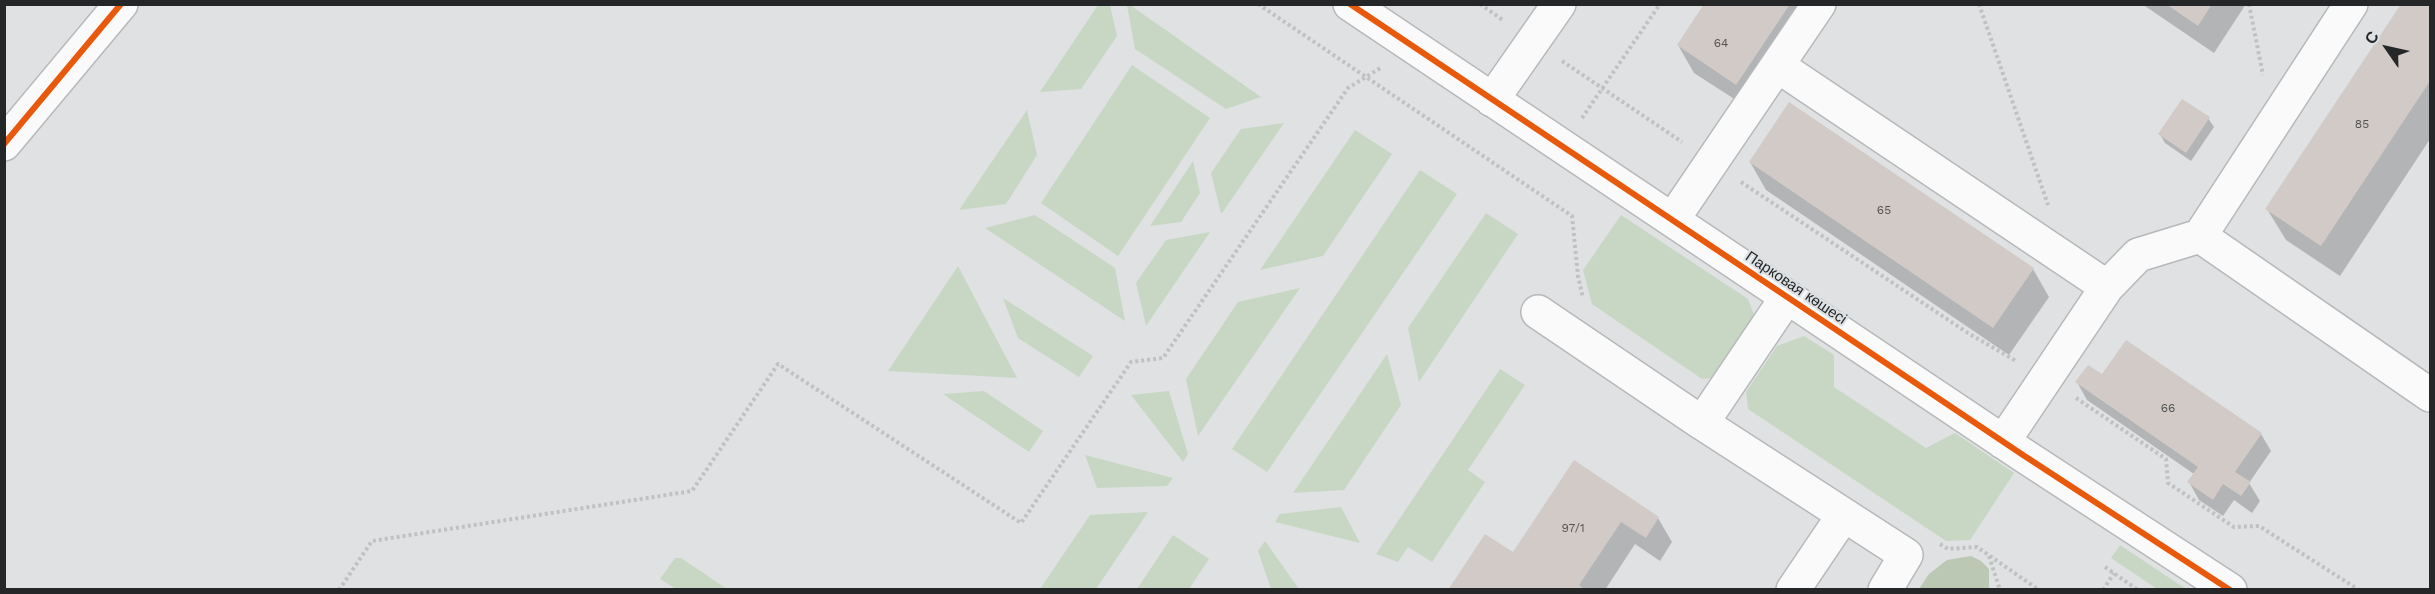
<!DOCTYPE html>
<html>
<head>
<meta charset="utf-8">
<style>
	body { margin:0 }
	#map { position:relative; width:2435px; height:594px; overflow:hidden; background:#dfe1e3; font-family:"Work Sans",sans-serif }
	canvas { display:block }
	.frame { position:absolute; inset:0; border:6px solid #252627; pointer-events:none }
	.north { position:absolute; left:2357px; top:18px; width:60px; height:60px; -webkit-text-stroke:4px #dee1e4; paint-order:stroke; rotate:304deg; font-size:16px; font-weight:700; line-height:24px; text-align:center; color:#252627 }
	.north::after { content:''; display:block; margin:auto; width:21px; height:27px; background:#252627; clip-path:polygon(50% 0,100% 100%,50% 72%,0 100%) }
</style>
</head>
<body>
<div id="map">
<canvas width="2435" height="594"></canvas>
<div class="frame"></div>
<div class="north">С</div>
</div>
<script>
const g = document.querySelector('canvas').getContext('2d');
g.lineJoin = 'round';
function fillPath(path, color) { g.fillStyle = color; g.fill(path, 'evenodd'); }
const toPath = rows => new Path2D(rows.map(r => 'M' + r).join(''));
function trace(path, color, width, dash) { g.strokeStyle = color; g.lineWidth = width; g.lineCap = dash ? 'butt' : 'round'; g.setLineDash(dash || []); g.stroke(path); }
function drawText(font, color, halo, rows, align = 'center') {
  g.font = font + ' "Work Sans",sans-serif'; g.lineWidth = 4.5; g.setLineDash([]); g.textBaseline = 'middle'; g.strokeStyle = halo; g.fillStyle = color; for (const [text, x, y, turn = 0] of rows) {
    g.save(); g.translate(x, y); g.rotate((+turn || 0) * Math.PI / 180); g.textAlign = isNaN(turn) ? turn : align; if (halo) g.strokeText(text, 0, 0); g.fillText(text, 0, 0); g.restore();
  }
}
const green = toPath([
	[1098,5,1110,5,1117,36,1081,89,1040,92],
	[1127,5,1130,5,1261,97,1226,109,1135,49],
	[1132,65,1210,118,1118,256,1041,203],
	[1027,110,1037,155,1006,204,959,210],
	[1284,123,1222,213,1221,213,1211,173,1241,129],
	[1355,130,1392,154,1323,256,1260,270],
	[1193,161,1200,193,1181,222,1150,226],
	[1420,170,1457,194,1267,472,1232,449],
	[1486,213,1518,234,1419,382,1408,328],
	[1035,215,1115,268,1125,321,985,228],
	[1621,215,1748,299,1754,315,1711,378,1702,379,1592,304,1583,270],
	[1210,232,1146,326,1136,283,1166,240],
	[958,266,1017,378,888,371],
	[1300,288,1198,436,1186,379,1238,302],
	[1003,298,1093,356,1079,377,1018,338],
	[1804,336,1834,355,1834,387,1926,448,1955,433,2014,473,1970,540,1946,541,1748,409,1746,392,1777,346],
	[1387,354,1401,405,1344,490,1293,493],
	[1500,369,1525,385,1468,470,1485,482,1432,562,1408,547,1398,562,1376,554],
	[984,391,1043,431,1029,452,943,394],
	[1169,391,1188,454,1183,462,1131,395],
	[1085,455,1173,478,1167,486,1097,488],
	[1341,507,1360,543,1275,522,1280,514],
	[1148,512,1096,589,1040,589,1090,515],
	[1173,535,1209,559,1189,589,1137,589],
	[1265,541,1299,589,1271,589,1258,551],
	[2120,545,2186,589,2157,589,2111,558],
	[675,558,681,558,727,589,676,589,660,579]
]);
const forest = toPath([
	[1971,556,1981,561,1989,569,1989,589,1919,589,1929,574,1947,560]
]);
const shadow = toPath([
	[1705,4,1824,4,1753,111,1694,73,1678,45],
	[2142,4,2246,4,2214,53],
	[2402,4,2430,4,2430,139,2340,276,2286,240,2267,209],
	[2208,118,2214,127,2191,161,2165,143,2160,134],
	[1750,162,2033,269,2049,297,2009,355,1766,190],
	[2103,377,2261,434,2271,451,2249,483,2260,501,2252,513,2234,500,2223,516,2199,500,2189,482,2194,474,2087,400,2077,382],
	[1574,463,1658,518,1672,542,1660,561,1635,544,1605,590,1450,590,1514,554]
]);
const building = toPath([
	[1704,4,1790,4,1736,85,1677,45],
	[2166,4,2212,4,2198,26],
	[2401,4,2430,4,2430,81,2321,246,2265,209],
	[2182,99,2210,117,2186,153,2158,134],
	[1789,102,2034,268,1993,328,1749,162],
	[2126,340,2262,433,2235,472,2251,482,2241,496,2223,484,2213,500,2187,482,2198,467,2075,382,2088,365,2102,374],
	[1574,460,1659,517,1646,538,1621,522,1579,585,1585,590,1448,590,1485,534,1513,552]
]);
const path = toPath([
	[1258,4,1572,216,1578,276,1583,298],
	[1480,4,1504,21],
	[1979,4,2048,205],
	[2249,4,2263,75],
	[1562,61,1682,142],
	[1582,118,1660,4],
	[1741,182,1968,333,2016,361],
	[2076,398,2166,459,2168,483,2234,527,2259,526,2359,590],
	[1940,544,1948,549,1977,547,2039,590],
	[1989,556,2000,590],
	[2105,567,2138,590],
	[339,590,372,541,692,491,778,364,1021,523,1131,362,1163,358,1348,88,1382,67],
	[2103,590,2114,573]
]);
const minor = toPath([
	[1350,4,2023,455,2230,590],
	[1778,66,2107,287,2003,442],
	[1492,100,1559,4],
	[4,144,121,4],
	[1673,219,1819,4],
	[2200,236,2430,395],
	[2107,287,2138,255,2200,236,2351,4],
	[1538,312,1702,423,1787,297],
	[1702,423,1906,555,1885,590],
	[1793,590,1843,516]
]);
const cycleway = toPath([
	[1350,4,2023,455,2230,590],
	[4,144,121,4]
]);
const numberNames = [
	["64",1721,43],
	["85",2362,124],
	["65",1884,210],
	["66",2168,408],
	["97/1",1573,528]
];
const streetNames = [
	["Парковая көшесі",1796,288,34]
];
fillPath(green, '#c8d7c4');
fillPath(forest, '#bac8b4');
fillPath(shadow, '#0003');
fillPath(building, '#d1cac7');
trace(minor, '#b6b8b9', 36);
trace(path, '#c0c1c1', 4, [3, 3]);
trace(minor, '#fafafb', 33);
trace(cycleway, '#e8590c', 6);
drawText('12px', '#535252', null, numberNames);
drawText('15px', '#252627', '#dee1e4', streetNames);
</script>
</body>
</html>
